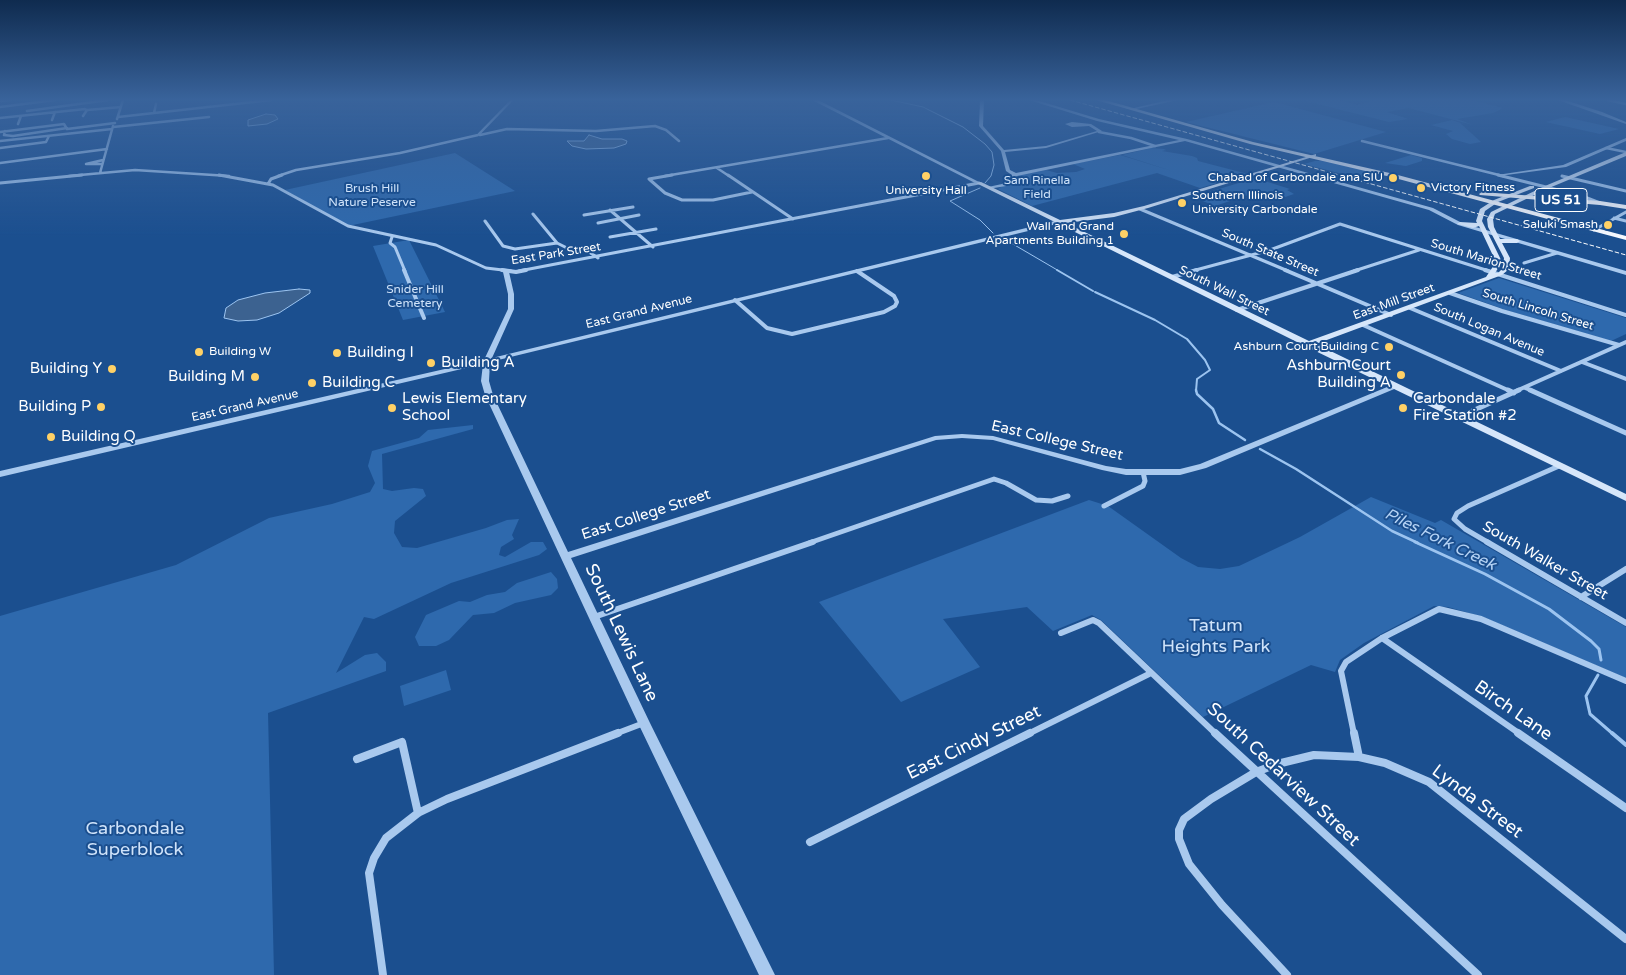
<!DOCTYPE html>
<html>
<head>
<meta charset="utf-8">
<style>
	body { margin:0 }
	canvas { display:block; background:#1b4f8f }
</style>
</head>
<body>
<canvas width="1626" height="975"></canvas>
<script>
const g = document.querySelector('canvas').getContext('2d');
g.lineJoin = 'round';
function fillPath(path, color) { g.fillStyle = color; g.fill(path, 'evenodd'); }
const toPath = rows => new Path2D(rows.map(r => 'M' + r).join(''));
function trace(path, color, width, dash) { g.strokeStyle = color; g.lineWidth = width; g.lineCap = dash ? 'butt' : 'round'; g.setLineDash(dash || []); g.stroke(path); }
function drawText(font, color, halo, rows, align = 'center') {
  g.font = font + ' "Varela Round",sans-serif'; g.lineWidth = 4; g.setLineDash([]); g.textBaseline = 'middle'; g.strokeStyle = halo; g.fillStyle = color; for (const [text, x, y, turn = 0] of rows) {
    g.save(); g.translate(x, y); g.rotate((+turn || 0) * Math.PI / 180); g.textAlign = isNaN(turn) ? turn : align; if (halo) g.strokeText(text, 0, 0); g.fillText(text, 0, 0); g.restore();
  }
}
const green = toPath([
	[1302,100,1340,100,1357,105,1375,100,1471,100,1503,108,1493,113,1457,119,1473,125,1409,108,1387,112,1408,119,1389,122],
	[1274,102,1386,132,1314,154,1186,122],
	[1565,117,1619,129,1600,134,1546,122],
	[1452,120,1467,125,1460,123,1481,142,1470,144,1452,139,1446,134,1453,131,1431,125],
	[1151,148,1164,149,1166,150,1162,151,1192,156,1197,158,1198,161,1248,174,1200,188,1157,173,1032,206,998,189,1019,175,1046,170,1057,173,1076,172,1085,169,1073,164,1120,155,1172,171,1122,155],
	[455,153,515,191,348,226,285,190],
	[1411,155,1422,158,1422,161,1406,166,1385,163],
	[1315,161,1322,161,1375,172,1358,178,1304,164],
	[1255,178,1290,189,1287,190,1294,194,1282,198,1260,191,1215,206,1193,197],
	[409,240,445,312,403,320,373,246],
	[1499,278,1626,318,1626,334,1611,341,1509,311,1458,293],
	[473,425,473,429,382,454,383,489,392,491,414,488,423,489,426,496,395,521,394,533,402,547,417,548,486,528,507,520,519,519,512,535,514,539,501,547,499,555,505,557,531,542,543,542,547,549,539,555,451,583,374,619,364,617,336,673,365,655,377,653,386,662,386,671,268,713,274,975,0,975,0,616,176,565,269,518,332,504,370,492,375,483,368,466,372,451,419,438,428,430],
	[1371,497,1435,523,1441,520,1626,627,1626,678,1483,617,1448,607,1434,606,1364,643,1340,660,1335,672,1311,665,1203,717,1101,620,1092,615,1053,631,1027,607,943,619,980,667,901,702,819,602,1089,500,1108,506,1181,558,1198,567,1220,569,1239,566,1300,537],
	[551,572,557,579,558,588,551,595,515,603,494,613,473,615,449,640,436,646,419,646,415,637,426,615,459,601,470,602,487,595,505,592,517,583],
	[446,670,451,690,404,706,400,686]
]);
const water = toPath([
	[266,114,275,115,278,119,267,124,248,126,248,120,266,114],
	[589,135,602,139,622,139,627,141,626,144,614,148,586,149,572,146,567,141,584,141,589,135],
	[299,289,310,290,310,293,279,313,257,320,238,321,224,318,226,308,238,300,265,293,299,289]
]);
const streamFar4 = toPath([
	[891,100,923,107,963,127,985,144,992,152,994,165,991,176,985,183],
	[980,188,950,201,980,220,993,233],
	[1006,240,1059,271]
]);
const streamFar3 = toPath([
	[1057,270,1093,291],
	[1095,292,1155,320,1187,339,1205,360,1210,370,1197,379,1196,391]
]);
const streamFar2 = toPath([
	[1196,390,1197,394,1213,409,1219,423,1245,440],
	[1260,449,1296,469,1392,531,1418,543]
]);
const streamFar1 = toPath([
	[1415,542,1485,574,1549,609,1591,641,1599,649,1601,660],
	[1598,675,1586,696,1590,714,1613,734]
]);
const stream = toPath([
	[1612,733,1626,745]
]);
const minorFar5 = toPath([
	[1608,100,1626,104],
	[0,101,10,100],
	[0,107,55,100],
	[87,110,121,107],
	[27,111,108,100],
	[154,113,156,104],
	[118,117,271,100],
	[0,118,85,109,87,110,83,116],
	[117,119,123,100],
	[52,120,55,112],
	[18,124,21,116],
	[113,127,209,117],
	[5,131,4,135,13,136,67,128],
	[0,132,64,124,67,129,115,123],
	[1099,132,1131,138,1155,146],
	[480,135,507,129,596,131,655,126,666,130,679,141],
	[0,141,112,129],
	[1362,141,1503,176],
	[0,148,46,142,49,136],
	[1606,148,1626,152],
	[0,163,107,149],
	[102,164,86,164,103,160],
	[717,168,729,176],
	[100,173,113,126],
	[69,176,135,170,229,176],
	[278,176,296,170,400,153,478,135,512,100],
	[665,176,888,138]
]);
const minorFar4 = toPath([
	[219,175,273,185,348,226,436,245,486,268,511,271],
	[728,175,793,219],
	[1498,175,1582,196,1600,203],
	[1562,176,1626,191],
	[649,179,672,175],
	[649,179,665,193,682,200,713,200,752,192],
	[0,183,82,175],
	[268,184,271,179,282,175],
	[1140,209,1288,271],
	[610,210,653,247],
	[533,214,557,243,567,248,586,250,598,258],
	[584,215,633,207],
	[1614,218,1626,221],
	[485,221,503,246,515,249,557,243],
	[598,223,639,215],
	[1594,230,1626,212],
	[392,237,390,243,395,247,405,271],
	[610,237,656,229],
	[1524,263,1557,253],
	[519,271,979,183],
	[1192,271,1270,250,1340,224,1489,271],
	[1354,271,1419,250]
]);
const minorFar3 = toPath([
	[404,270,424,318],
	[502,270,516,272,526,270],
	[1285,270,1391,315],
	[1485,270,1626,315],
	[1172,277,1197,270],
	[1450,293,1502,311,1619,345],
	[735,300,767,328,792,334,884,312,895,306,897,302,894,296,857,271],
	[1410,308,1561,371],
	[1237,310,1358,270],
	[1363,325,1510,391],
	[1582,362,1626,379],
	[1525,388,1533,391],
	[1516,391,1626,342]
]);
const minorFar2 = toPath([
	[1508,390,1514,393],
	[1530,390,1626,433],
	[1459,417,1519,390],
	[1104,506,1143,486,1145,481,1143,472],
	[809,543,994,479,1006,483,1036,500,1052,501,1068,496],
	[1489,543,1465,529,1454,519,1457,513,1468,506,1559,466]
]);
const minorFar1 = toPath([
	[1487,542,1626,623],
	[1581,597,1626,569],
	[594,617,813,542],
	[1061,633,1093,620,1099,623,1216,734],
	[1382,638,1520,734],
	[615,734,644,723],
	[1028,734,1151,673],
	[1354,734,1341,671,1346,662,1382,638,1439,609,1481,619,1626,681]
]);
const minor = toPath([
	[1215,733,1478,975],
	[1354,733,1359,757],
	[1518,733,1626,808],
	[357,759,402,742,418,813],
	[810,842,1030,733],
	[383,975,369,873,374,858,386,838,418,813,447,799,618,733],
	[1287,975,1222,905,1189,864,1179,839,1179,830,1184,819,1211,799,1256,772,1277,764,1314,755,1359,757,1385,763,1429,782,1626,939]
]);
const tertiary = toPath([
	[812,100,818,100,981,183,977,184,812,100],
	[980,100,984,100,983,126,1004,150,1046,146,1097,131,1089,126,1072,127,1065,124,1072,122,1091,124,1102,131,1046,148,1005,152,1010,170,1016,173,1179,140,1097,121,1029,100,1036,100,1099,119,1187,139,1433,208,1462,223,1626,271,1626,275,1458,225,1429,210,1185,141,1017,176,1006,186,988,189,988,187,1002,184,1012,175,1006,171,1001,151,979,126,980,100],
	[1168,100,1178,100,1132,110,1130,109,1168,100],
	[1558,100,1565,100,1602,112,1626,122,1626,124,1558,100],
	[1626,138,1626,141,1566,167,1499,176,1497,175,1563,165,1626,138],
	[1059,220,1061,221,1061,223,490,362,489,381,493,395,568,552,935,436,962,434,993,436,1106,466,1126,469,1180,469,1200,464,1392,385,1398,385,1399,387,1206,468,1180,475,1126,475,1102,470,993,440,962,438,936,440,571,558,650,723,775,975,759,975,638,723,485,395,481,381,483,364,0,477,0,471,484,360,508,309,508,294,503,272,506,270,509,272,514,294,514,309,492,358,1059,220]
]);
const secondary = toPath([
	[1626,152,1626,156,1549,188,1495,214,1493,219,1494,227,1500,239,1517,239,1520,241,1517,243,1502,243,1510,258,1509,269,1502,275,1316,344,1626,494,1626,501,1305,346,976,183,981,182,1060,220,1114,213,1144,206,1316,154,1316,156,1148,208,1114,217,1066,223,1309,341,1486,277,1496,262,1479,226,1473,228,1457,224,1460,222,1477,223,1476,221,1480,209,1494,200,1530,186,1534,186,1534,188,1498,202,1485,211,1482,221,1502,262,1495,273,1498,273,1503,268,1504,258,1488,227,1487,219,1491,212,1545,186,1626,152]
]);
const trunk = toPath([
	[1096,100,1105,100,1253,142,1394,174,1626,236,1626,240,1391,177,1250,144,1096,100],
	[1482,192,1600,201,1626,205,1626,209,1600,205,1480,195,1479,194,1482,192]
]);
const rail = toPath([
	[1070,100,1626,255]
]);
const markers = [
	[926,176,5,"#ffd166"],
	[1393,178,5,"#ffd166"],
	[1421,188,5,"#ffd166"],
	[1182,203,5,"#ffd166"],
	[1608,225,5,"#ffd166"],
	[1124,234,5,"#ffd166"],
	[1389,347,5,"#ffd166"],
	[199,352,5,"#ffd166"],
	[337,353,5,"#ffd166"],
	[431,363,5,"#ffd166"],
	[112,369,5,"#ffd166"],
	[1401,375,5,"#ffd166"],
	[255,377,5,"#ffd166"],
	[312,383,5,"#ffd166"],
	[101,407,5,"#ffd166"],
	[392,408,5,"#ffd166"],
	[1403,408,5,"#ffd166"],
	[51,437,5,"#ffd166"]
];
const farPoinames = [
	["Chabad of Carbondale ana SIU",1383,178],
	["Victory Fitness",1431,188,"left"],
	["University Hall",926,191,"center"],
	["Southern Illinois",1192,196,"left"],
	["University Carbondale",1192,210,"left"],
	["Saluki Smash",1598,225],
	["Wall and Grand",1114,227],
	["Apartments Building 1",1114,241],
	["Ashburn Court Building C",1379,347],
	["Building W",209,352,"left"]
];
const farParknames = [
	["Sam Rinella",1037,181],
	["Field",1037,195],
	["Brush Hill",372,189],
	["Nature Peserve",372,203],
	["Snider Hill",415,290],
	["Cemetery",415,304]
];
const farStreetnames = [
	["South State Street",1270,253,23],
	["East Park Street",556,254,-9],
	["South Marion Street",1486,260,17],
	["South Wall Street",1224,291,26],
	["East Mill Street",1394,302,-20],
	["South Lincoln Street",1538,310,17],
	["East Grand Avenue",639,312,-14],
	["South Logan Avenue",1489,330,23],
	["East Grand Avenue",245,406,-13]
];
const shields = [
	[1561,200,52]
];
const shieldNames = [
	["US 51",1561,200]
];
const poiNames = [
	["Building I",347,353],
	["Building A",441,363],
	["Ashburn Court",1391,366,"right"],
	["Building A",1391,383,"right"],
	["Building Y",102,369,"right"],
	["Building M",245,377,"right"],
	["Building C",322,383],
	["Lewis Elementary",402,399],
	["School",402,416],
	["Carbondale",1413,399],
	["Fire Station #2",1413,416],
	["Building P",91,407,"right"],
	["Building Q",61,437]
];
const streetNames = [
	["East College Street",1057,441,13],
	["East College Street",646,515,-18],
	["South Walker Street",1545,561,30]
];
const waterNames = [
	["Piles Fork Creek",1440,540,26]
];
const nearParknames = [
	["Tatum",1216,626],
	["Heights Park",1216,647],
	["Carbondale",135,829],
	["Superblock",135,850]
];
const nearStreetnames = [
	["South Lewis Lane",621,633,65],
	["Birch Lane",1513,711,35],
	["East Cindy Street",974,743,-26],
	["South Cedarview Street",1283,775,43],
	["Lynda Street",1477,802,37]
];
fillPath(green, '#2e69ad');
fillPath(water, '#3c6290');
trace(water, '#9cc4f0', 1);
trace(streamFar4, '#9cc4f0', 1);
trace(streamFar3, '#9cc4f0', 2);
trace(streamFar2, '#9cc4f0', 2.5);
trace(streamFar1, '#9cc4f0', 3);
trace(stream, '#9cc4f0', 4);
trace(minorFar5, '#a9c9ee', 2.5);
trace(minorFar4, '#a9c9ee', 3);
trace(minorFar3, '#a9c9ee', 4);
trace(minorFar2, '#a9c9ee', 5);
trace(minorFar1, '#a9c9ee', 6);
trace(minor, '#a9c9ee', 8);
fillPath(tertiary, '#a9c9ee');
fillPath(secondary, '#d6e6fa');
fillPath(trunk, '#f8faff');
trace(rail, '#fff', 1, [4.5, 2]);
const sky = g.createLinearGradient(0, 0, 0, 237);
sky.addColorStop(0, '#0f2b4f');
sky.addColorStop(0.42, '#39639b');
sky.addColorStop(1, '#39639b00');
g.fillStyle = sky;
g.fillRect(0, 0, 1626, 237);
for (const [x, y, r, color] of markers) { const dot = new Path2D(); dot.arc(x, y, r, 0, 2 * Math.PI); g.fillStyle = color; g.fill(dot); trace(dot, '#1b4f8f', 2); }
drawText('12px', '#fff', '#1b4f8f', farPoinames, 'right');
drawText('12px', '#cfe3fa', '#1b4f8f', farParknames);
drawText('12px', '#fff', '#1b4f8f', farStreetnames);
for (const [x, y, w] of shields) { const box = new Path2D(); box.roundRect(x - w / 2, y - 11.5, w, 23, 4); g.fillStyle = '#1b4f8f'; g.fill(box); trace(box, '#fff', 1); }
drawText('bold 14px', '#fff', null, shieldNames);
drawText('15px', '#fff', '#1b4f8f', poiNames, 'left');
drawText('15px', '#fff', '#1b4f8f', streetNames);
drawText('italic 16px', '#b5d3f5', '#1b4f8f', waterNames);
drawText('18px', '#cfe3fa', '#1b4f8f', nearParknames);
drawText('18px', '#fff', '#1b4f8f', nearStreetnames);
</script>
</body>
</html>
